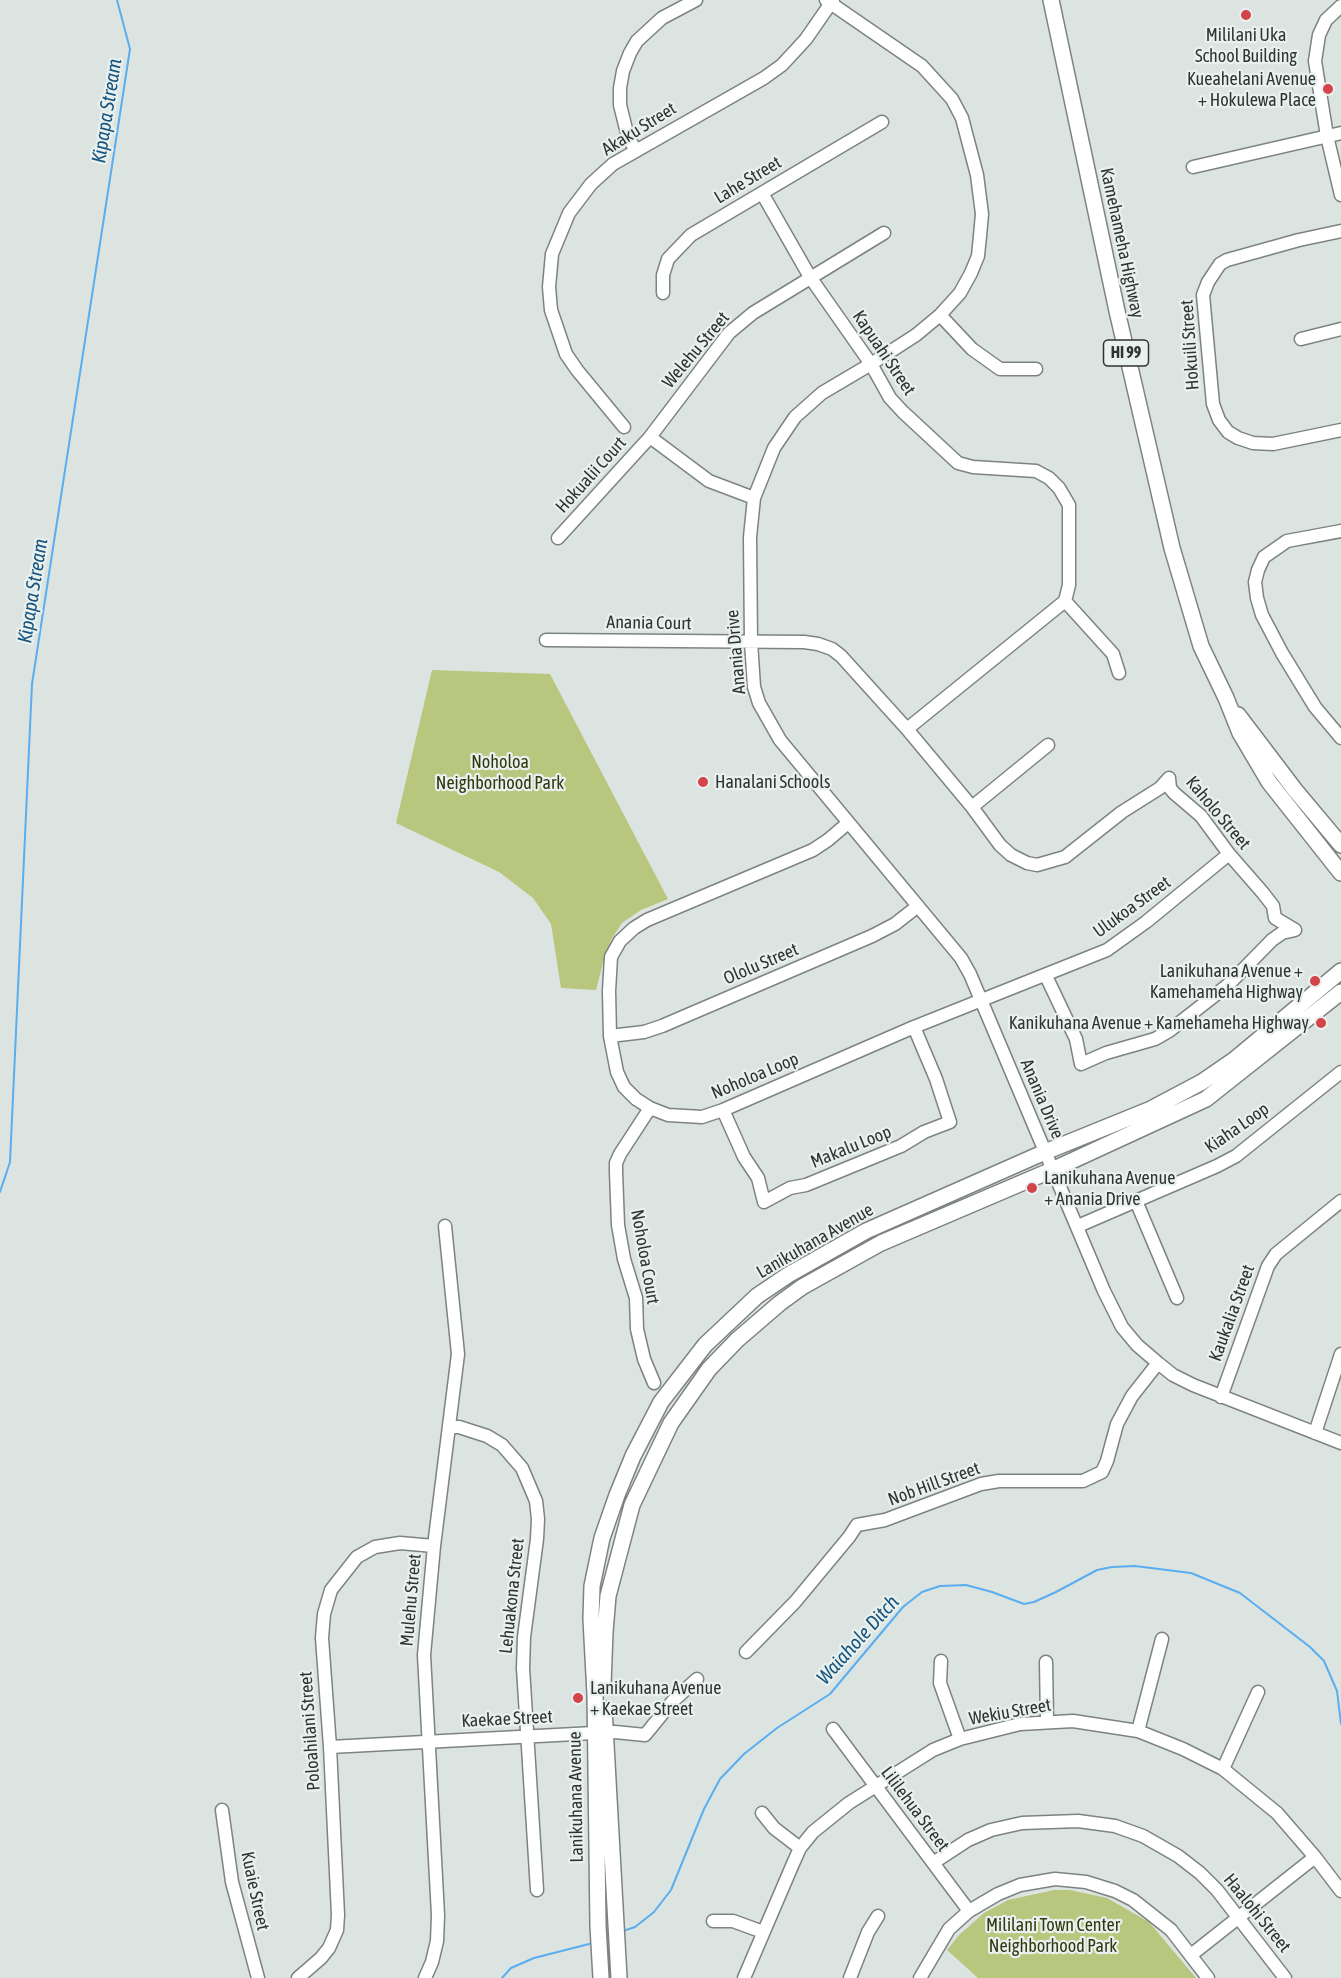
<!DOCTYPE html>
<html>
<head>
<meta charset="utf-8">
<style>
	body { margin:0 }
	canvas { display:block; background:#dce4e2 }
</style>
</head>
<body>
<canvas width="1341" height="1978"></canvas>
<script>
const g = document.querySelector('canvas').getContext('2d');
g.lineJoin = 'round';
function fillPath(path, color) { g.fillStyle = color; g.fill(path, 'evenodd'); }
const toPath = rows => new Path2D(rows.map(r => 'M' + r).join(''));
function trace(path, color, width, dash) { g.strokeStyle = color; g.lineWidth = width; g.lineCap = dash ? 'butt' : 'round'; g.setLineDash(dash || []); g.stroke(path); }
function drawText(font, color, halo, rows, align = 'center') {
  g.font = font + ' "Asap Condensed",sans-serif'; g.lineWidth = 4.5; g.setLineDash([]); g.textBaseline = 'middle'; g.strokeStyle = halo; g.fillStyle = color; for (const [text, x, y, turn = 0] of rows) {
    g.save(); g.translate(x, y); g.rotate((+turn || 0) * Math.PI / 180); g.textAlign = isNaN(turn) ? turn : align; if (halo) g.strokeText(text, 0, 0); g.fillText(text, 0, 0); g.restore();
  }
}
const green = toPath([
	[432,670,550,674,668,899,641,910,622,923,611,940,604,959,596,990,561,988,551,924,533,898,499,872,396,823],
	[1054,1890,1070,1890,1107,1898,1149,1922,1196,1978,978,1978,947,1950,959,1935,984,1913,1008,1900]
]);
const stream = toPath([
	[0,1192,10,1162,32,684,130,49,117,0],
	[623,1931,635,1927,654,1912,671,1890,704,1809,720,1779,744,1754,777,1728,830,1694,903,1607,922,1592,940,1586,966,1585,992,1592,1024,1604,1034,1602,1056,1592,1097,1570,1112,1567,1135,1566,1191,1573,1240,1593,1310,1647,1324,1661,1337,1691,1341,1724],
	[502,1978,511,1968,534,1958,593,1943]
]);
const minor = toPath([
	[826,0,922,66,952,99,962,118,977,175,982,214,980,236,978,256,971,273,960,293,940,315,916,335,871,364,822,393,795,417,774,448,754,498,750,537,751,642,754,687,759,703,780,740,961,958,970,974,1104,1291,1122,1327,1137,1345,1158,1363,1173,1375,1193,1385,1341,1443],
	[1341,6,1326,20,1319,35,1315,61,1327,136,1341,195],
	[636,151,628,137,620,105,620,88,623,71,630,53,637,41,662,18,696,0],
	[1193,167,1341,133],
	[762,193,810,277,871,364,890,398,903,412,958,463,973,467,1036,471,1049,478,1059,488,1069,505,1069,585,1065,601,907,729],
	[1341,231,1299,240,1227,260,1220,264,1208,282,1203,295,1213,404,1219,420,1228,432,1238,438,1253,443,1273,444,1341,430],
	[663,293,663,275,668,259,691,235,882,122],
	[940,315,972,349,1000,369,1036,369],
	[1301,339,1341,329],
	[624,427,577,370,566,354,551,310,549,287,552,254,569,213,591,184,613,164,764,78,782,65,806,39,833,0],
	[650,437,709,481,754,498],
	[1341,531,1287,541,1264,557,1258,570,1255,582,1257,598,1262,615,1282,653,1315,707,1341,738],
	[558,538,650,437,729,333,753,313,884,233],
	[1065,601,1113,654,1119,673],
	[546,640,804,642,818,644,832,649,841,656,907,729,972,807,1000,845,1011,855,1027,863,1037,865,1065,857,1122,812,1160,788,1169,778,1170,788,1174,793,1201,816,1229,854,1263,893,1273,906,1275,918,1295,930,1282,933,1272,940,1228,985,1169,1031,1155,1039,1106,1053,1081,1064,1076,1039,1046,976],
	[972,807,1048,745],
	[848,823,828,840,813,850,647,920,634,928,620,941,611,957,609,991,610,1036,617,1072,624,1087,636,1099,650,1108,668,1115,702,1117,723,1110,914,1027,1107,950,1146,922,1229,854],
	[610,1036,644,1032,662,1026,872,936,895,924,918,906],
	[650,1108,620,1154,616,1163,616,1172,618,1225,624,1259,636,1298,637,1329,644,1359,654,1383],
	[723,1110,744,1157,758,1178,764,1202,790,1188,806,1185,901,1146,924,1132,950,1122,936,1079,914,1027],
	[1136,1201,1177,1298],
	[1078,1226,1217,1166,1236,1156,1341,1072],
	[1221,1397,1268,1266,1276,1254,1341,1201],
	[449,1427,459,1427,487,1436,502,1445,522,1468,536,1501,538,1519,537,1539,524,1637,523,1668,537,1890],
	[1315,1433,1341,1354],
	[746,1652,795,1602,849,1537,857,1525,885,1520,981,1484,999,1481,1083,1481,1102,1472,1107,1461,1117,1424,1132,1396,1158,1363],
	[941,1661,940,1683,960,1739],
	[1046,1662,1047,1721],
	[833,1729,969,1911],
	[1138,1731,1162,1639],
	[330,1747,594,1733,615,1732,645,1735,672,1702,697,1679],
	[1223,1769,1258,1692],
	[222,1810,232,1882,258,1978],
	[762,1813,774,1828,800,1848],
	[933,1863,968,1840,991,1830,1022,1823,1078,1821,1115,1826,1143,1836,1178,1856,1200,1873,1217,1890,1285,1978],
	[713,1921,733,1921,763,1932],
	[1191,1955,1315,1857],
	[298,1978,321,1958,329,1948,337,1930,338,1915,330,1747,322,1638,324,1614,331,1590,357,1557,375,1547,400,1543,434,1546],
	[425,1978,432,1962,437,1941,438,1915,424,1655,434,1546,458,1354,445,1226],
	[744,1978,792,1866,800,1848,813,1832,849,1803,933,1750,960,1739,1020,1724,1073,1721,1138,1731,1183,1749,1223,1769,1277,1813,1315,1857,1341,1891],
	[850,1978,868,1932,878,1916],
	[920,1978,949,1929,969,1911,998,1894,1020,1885,1055,1879,1086,1882,1115,1891,1133,1900,1171,1930,1208,1978]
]);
const major = toPath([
	[1051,0,1117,311,1172,548,1201,646,1226,698,1240,733,1269,782,1341,873],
	[1238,715,1295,790,1341,845],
	[603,1685,605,1632,608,1596,632,1505,671,1423,709,1369,737,1340,780,1303,802,1287,881,1243,1052,1170,1206,1099,1341,992],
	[604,1709,619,1978],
	[601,1978,598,1926,595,1694,591,1619,592,1586,602,1538,617,1495,633,1456,661,1402,705,1345,757,1296,788,1275,866,1231,1045,1152,1151,1109,1202,1082,1234,1060,1341,971]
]);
const markers = [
	[1246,15,6,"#d4444b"],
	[1328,89,6,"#d4444b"],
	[703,782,6,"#d4444b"],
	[1315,981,6,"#d4444b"],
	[1321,1023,6,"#d4444b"],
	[1032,1188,6,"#d4444b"],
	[578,1698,6,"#d4444b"]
];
const shields = [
	[1126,353,45]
];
const shieldNames = [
	["HI 99",1126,353]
];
const poiNames = [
	["Mililani Uka",1246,35,"center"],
	["School Building",1246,56,"center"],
	["Kueahelani Avenue",1316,79],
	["+ Hokulewa Place",1316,100],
	["Hanalani Schools",715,782,"left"],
	["Lanikuhana Avenue +",1303,971],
	["Kamehameha Highway",1303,992],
	["Kanikuhana Avenue + Kamehameha Highway",1309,1023],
	["Lanikuhana Avenue",1044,1178,"left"],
	["+ Anania Drive",1044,1199,"left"],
	["Lanikuhana Avenue",590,1688,"left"],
	["+ Kaekae Street",590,1709,"left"]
];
const streetNames = [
	["Akaku Street",639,129,-32],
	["Lahe Street",748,180,-31],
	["Kamehameha Highway",1122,243,78],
	["Hokuili Street",1190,345,-94],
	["Welehu Street",696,350,-50],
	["Kapuahi Street",884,353,56],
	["Hokualii Court",591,475,-48],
	["Anania Court",649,623,1],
	["Anania Drive",736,652,-95],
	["Kaholo Street",1218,813,50],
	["Ulukoa Street",1132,907,-36],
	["Ololu Street",761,964,-23],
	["Noholoa Loop",755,1076,-23],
	["Anania Drive",1042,1099,67],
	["Kiaha Loop",1237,1128,-35],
	["Makalu Loop",851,1147,-22],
	["Lanikuhana Avenue",815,1241,-30],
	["Noholoa Court",645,1257,80],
	["Kaukalia Street",1232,1313,-70],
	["Nob Hill Street",934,1484,-20],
	["Lehuakona Street",512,1596,-84],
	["Mulehu Street",411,1600,-85],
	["Wekiu Street",1010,1712,-10],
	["Kaekae Street",507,1719,-3],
	["Poloahilani Street",310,1731,-94],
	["Lanikuhana Avenue",576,1797,-91],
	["Lililehua Street",915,1809,53],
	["Kuaie Street",255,1891,78],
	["Haalohi Street",1257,1913,51]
];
const parkNames = [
	["Noholoa",500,762],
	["Neighborhood Park",500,783],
	["Mililani Town Center",1053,1925],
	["Neighborhood Park",1053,1946]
];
const waterNames = [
	["Kipapa Stream",107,111,-81],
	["Kipapa Stream",33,591,-81],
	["Waiahole Ditch",858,1640,-48]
];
fillPath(green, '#b9c67e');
trace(stream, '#5aadee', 2);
trace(minor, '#7c8381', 15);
trace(major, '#7c8381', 18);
trace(minor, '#fff', 12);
trace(major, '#fff', 15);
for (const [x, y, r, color] of markers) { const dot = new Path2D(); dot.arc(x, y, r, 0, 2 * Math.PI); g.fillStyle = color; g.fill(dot); trace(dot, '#e9f1ef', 2); }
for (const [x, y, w] of shields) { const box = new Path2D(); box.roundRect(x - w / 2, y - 13, w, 26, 4.5); g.fillStyle = '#e9f1ef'; g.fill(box); trace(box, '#303333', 1.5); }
drawText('bold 16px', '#303333', null, shieldNames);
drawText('18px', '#303333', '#e9f1ef', poiNames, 'right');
drawText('18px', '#303333', '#e9f1ef', streetNames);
drawText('18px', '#31380e', '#e9f1ef', parkNames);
drawText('italic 20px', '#17547f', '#e9f1ef', waterNames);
</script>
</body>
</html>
